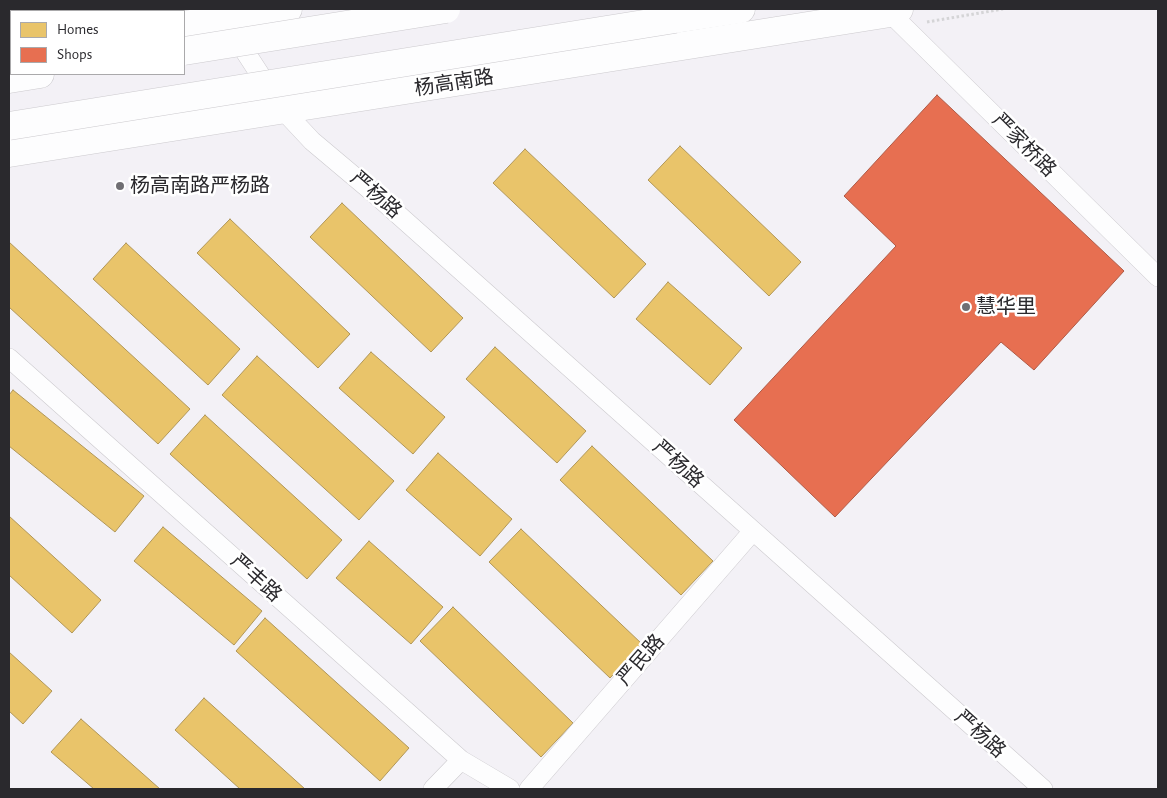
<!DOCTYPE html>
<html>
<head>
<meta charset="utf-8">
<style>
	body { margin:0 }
	#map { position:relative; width:1167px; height:798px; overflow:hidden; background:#f3f1f6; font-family:"Alegreya Sans",sans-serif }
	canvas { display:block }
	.frame { position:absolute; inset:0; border:10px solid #2a292d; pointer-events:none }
	.legend { position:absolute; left:10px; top:10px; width:175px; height:65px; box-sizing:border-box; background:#fff; border:1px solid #aaa9ab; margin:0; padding:6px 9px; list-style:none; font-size:15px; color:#2a292d }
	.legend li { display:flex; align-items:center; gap:10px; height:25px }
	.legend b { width:25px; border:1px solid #aaa9ab }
</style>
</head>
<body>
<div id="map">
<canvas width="1167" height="798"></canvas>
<div class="frame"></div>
<ul class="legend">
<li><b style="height:14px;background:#e9c46a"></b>Homes</li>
<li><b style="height:14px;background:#e76f51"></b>Shops</li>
</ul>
</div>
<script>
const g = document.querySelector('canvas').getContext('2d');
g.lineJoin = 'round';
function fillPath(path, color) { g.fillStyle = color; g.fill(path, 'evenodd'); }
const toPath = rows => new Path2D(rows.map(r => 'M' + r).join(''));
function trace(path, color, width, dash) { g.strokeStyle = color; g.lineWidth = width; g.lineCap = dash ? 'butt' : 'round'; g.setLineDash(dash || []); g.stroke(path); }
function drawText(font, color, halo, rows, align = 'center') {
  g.font = font + ' "Alegreya Sans","Noto Sans SC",sans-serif'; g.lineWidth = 5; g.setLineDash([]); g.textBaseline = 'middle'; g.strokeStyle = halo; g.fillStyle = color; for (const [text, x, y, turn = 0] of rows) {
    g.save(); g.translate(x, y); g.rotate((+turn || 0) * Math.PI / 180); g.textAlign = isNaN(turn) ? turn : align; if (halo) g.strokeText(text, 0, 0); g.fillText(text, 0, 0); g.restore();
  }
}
const homes = toPath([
	[680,146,801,262,769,296,648,180,680,146],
	[525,149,646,264,614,298,493,183,525,149],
	[342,203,463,318,431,352,310,237,342,203],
	[230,219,350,334,318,368,197,253,230,219],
	[9,242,190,409,158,444,9,307,9,242],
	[126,243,240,349,208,385,93,279,126,243],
	[668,282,742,348,710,385,636,319,668,282],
	[495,347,586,431,557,463,466,379,495,347],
	[371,352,445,417,413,454,339,388,371,352],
	[257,356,394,481,359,520,222,395,257,356],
	[13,390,144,496,115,532,9,446,9,395,13,390],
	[205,415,342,540,307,579,170,454,205,415],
	[592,446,713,561,681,595,560,480,592,446],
	[438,453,512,519,480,556,406,490,438,453],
	[9,516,101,600,72,633,9,575,9,516],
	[163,527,262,611,234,645,134,561,163,527],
	[521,529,642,644,610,678,489,562,521,529],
	[369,541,443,607,411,644,336,578,369,541],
	[453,607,573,723,541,757,420,641,453,607],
	[265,618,409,748,380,781,236,651,265,618],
	[9,652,52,691,23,724,9,711,9,652],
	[204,698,305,789,240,789,175,730,204,698],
	[81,719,160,789,94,789,51,752,81,719]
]);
const shops = toPath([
	[937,95,1124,271,1034,370,1001,342,835,517,734,420,896,246,844,196,937,95]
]);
const path = toPath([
	[116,11,130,9],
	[927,22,1003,9]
]);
const street = toPath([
	[890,13,1158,277],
	[233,33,283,110,312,141,375,194,1043,789],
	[9,358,461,760,510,789],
	[433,789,461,760],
	[529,789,753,531]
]);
const primary = toPath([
	[184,25,288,9],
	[9,53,11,53],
	[9,153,890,13,899,9]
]);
const highway = toPath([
	[675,19,741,9],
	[9,79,40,74]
]);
const highwayBridge = toPath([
	[184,51,446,9],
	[9,126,675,19]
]);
const markers = [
	[120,186,5,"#706f73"],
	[966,307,5,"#706f73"]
];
const streetNames = [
	["杨高南路",454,83,-9],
	["严家桥路",1024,145,45],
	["严杨路",376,195,41],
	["严杨路",678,464,42],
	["严丰路",256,578,42],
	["严民路",641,660,-49],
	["严杨路",980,734,42]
];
const poiNames = [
	["杨高南路严杨路",130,186],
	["慧华里",976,307]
];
fillPath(homes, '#e9c46a');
trace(homes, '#b09658', 1);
fillPath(shops, '#e76f51');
trace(shops, '#ae5a46', 1);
trace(street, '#cccace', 20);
trace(primary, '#cccace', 29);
trace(highway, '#cccace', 29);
trace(path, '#d4d4d6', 3, [2.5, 2.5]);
trace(street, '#fdfdfe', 19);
trace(primary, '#fdfdfe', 28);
trace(highway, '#fdfdfe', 28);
trace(highwayBridge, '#cccace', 29, []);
trace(highwayBridge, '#fdfdfe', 28);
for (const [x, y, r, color] of markers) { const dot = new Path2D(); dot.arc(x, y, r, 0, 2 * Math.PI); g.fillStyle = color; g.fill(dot); trace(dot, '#fff', 2); }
drawText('20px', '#2a292d', '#fff', streetNames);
drawText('20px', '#2a292d', '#fff', poiNames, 'left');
</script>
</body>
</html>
